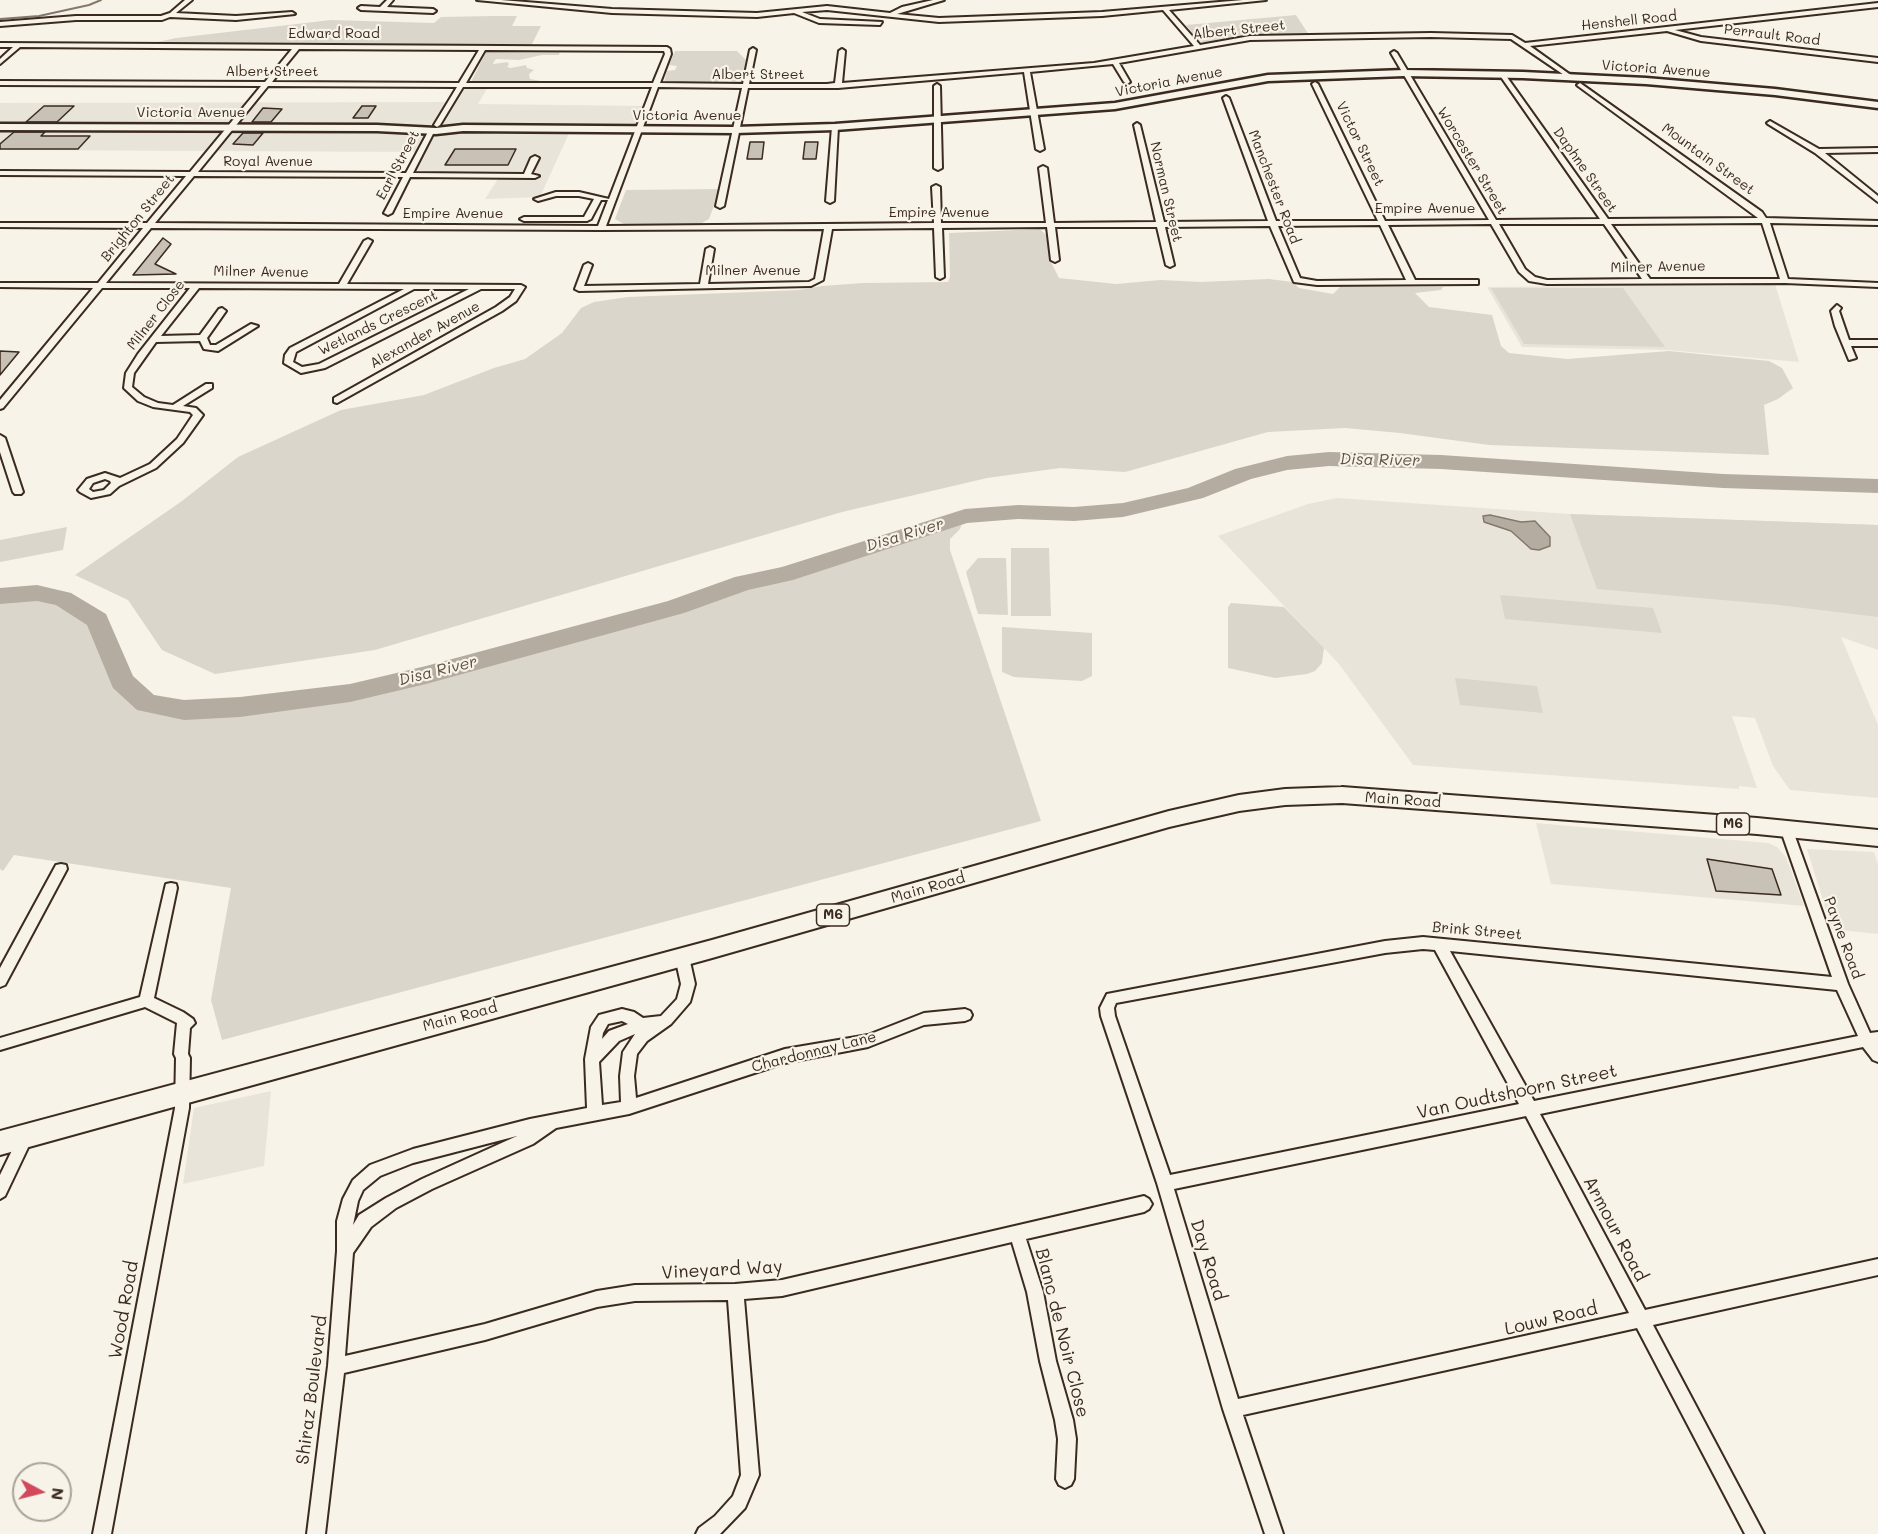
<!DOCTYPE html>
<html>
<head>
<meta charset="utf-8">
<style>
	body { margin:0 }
	#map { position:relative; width:1878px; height:1534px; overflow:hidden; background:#f7f3e8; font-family:Mali,sans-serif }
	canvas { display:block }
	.north { position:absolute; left:12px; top:1462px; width:60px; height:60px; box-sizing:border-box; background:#f7f3e8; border:2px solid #aca397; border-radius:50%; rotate:97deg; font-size:16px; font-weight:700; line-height:24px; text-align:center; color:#3b2a1e }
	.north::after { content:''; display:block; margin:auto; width:21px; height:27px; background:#d1495b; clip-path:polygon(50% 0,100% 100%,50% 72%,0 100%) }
</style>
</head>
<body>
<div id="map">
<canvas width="1878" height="1534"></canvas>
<div class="north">N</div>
</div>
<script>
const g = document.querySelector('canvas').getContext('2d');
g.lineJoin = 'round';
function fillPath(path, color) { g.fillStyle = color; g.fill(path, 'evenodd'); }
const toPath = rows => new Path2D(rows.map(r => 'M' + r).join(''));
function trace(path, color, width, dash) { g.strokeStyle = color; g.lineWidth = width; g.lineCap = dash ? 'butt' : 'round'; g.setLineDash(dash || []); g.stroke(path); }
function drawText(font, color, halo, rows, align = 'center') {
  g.font = font + ' Mali,sans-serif'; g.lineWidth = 4.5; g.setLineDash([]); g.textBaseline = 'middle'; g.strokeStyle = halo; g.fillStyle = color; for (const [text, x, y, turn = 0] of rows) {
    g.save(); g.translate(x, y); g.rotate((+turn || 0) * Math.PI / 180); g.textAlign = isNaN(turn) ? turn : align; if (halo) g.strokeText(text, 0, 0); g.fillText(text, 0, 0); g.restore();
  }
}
const built = toPath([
	[461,85,489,85,478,104,650,106,639,129,571,129,540,197,485,199,500,176,406,174,419,152,0,150,0,103,451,102],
	[1775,284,1799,362,1668,350,1522,347,1487,287],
	[1337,498,1570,514,1878,525,1878,650,1841,637,1878,725,1878,798,1790,790,1773,766,1755,718,1732,716,1757,788,1739,786,1739,789,1413,765,1339,664,1218,536,1308,504],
	[1536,823,1768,843,1777,847,1786,857,1804,906,1551,884],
	[1807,849,1874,852,1878,864,1878,934,1832,929],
	[271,1091,264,1166,183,1184,194,1108]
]);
const green = toPath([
	[1296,15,1309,35,1250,37,1206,43,1199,41,1186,25],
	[494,16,517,16,512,26,541,26,531,46,155,44,158,42,176,38,331,20,434,23,441,17],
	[487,50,560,50,559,55,542,55,519,60,496,59,493,63,494,64,507,62,509,64,507,67,511,68,526,65,527,68,534,70,529,74,530,79,541,81,540,82,471,82],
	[675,51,737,51,746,60,741,85,668,84,664,82,667,71,675,70,677,66,669,65],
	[720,189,709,219,700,224,624,224,615,219,626,190],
	[1040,229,1046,235,1050,260,1059,278,1116,284,1161,280,1201,282,1269,279,1293,282,1299,288,1333,294,1340,287,1443,287,1441,290,1415,293,1429,307,1492,315,1501,346,1509,353,1567,359,1669,351,1769,361,1782,368,1793,388,1778,399,1764,405,1769,455,1489,445,1400,433,1345,428,1268,432,1125,472,1060,468,987,478,842,512,375,650,215,674,162,650,128,600,75,575,182,501,238,457,341,410,424,395,494,368,525,359,562,333,581,308,594,302,628,297,799,290,822,286,863,283,948,282,950,277,949,233],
	[1491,288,1623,288,1665,347,1524,344],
	[1570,514,1878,525,1878,617,1779,605,1597,589],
	[965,516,960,529,950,539,950,550,1041,821,222,1040,211,1000,231,888,14,855,3,871,0,869,0,596,37,593,63,599,97,620,122,681,146,703,184,710,240,707,350,693,426,675,675,607,743,583,785,574],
	[67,527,63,550,0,562,0,540],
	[1011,548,1049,548,1051,616,1011,616],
	[978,558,1006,558,1008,615,978,614,966,572],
	[1500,595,1653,608,1662,633,1505,619],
	[1231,603,1284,607,1324,648,1322,663,1315,671,1307,674,1275,678,1228,668,1228,607],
	[1002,627,1092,633,1092,676,1082,681,1014,677,1002,672],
	[1455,678,1537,686,1543,713,1460,705]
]);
const water = toPath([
	[1490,515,1521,522,1535,521,1550,537,1550,546,1539,550,1531,549,1511,531,1484,522,1483,516,1490,515]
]);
const stream = toPath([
	[0,19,39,16,89,5,101,0]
]);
const river = toPath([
	[1329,452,1441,455,1723,474,1878,479,1878,493,1723,488,1441,469,1329,466,1287,470,1251,479,1203,498,1123,517,1074,521,1018,519,967,523,793,580,748,590,684,613,426,684,350,702,240,717,184,720,137,710,113,688,87,625,56,605,37,601,0,604,0,588,37,585,71,593,106,614,133,676,154,695,184,700,240,697,350,684,426,666,668,601,735,577,782,567,965,509,1018,505,1074,507,1123,503,1188,488,1235,469,1287,456,1329,452]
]);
const building = toPath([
	[44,106,74,106,57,122,26,122,44,106],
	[362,106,376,106,368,118,353,118,362,106],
	[263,108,282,109,271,122,252,122,263,108],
	[14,132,45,132,41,136,90,136,78,149,0,149,0,144,14,132],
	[243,133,263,133,253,145,233,144,243,133],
	[750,142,764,142,762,159,747,159,750,142],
	[805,142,818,142,816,159,803,159,805,142],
	[455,149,516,149,508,165,445,165,455,149],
	[163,238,171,244,155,264,176,274,133,275,163,238],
	[0,351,19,352,0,375,0,351],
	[1707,859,1772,869,1781,895,1716,891,1707,859]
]);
const street = toPath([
	[185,0,192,0,176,13,236,16,292,12,295,14,236,20,170,17,162,20,76,20,0,26,0,22,76,16,161,16,170,13,185,0],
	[387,0,393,0,387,7,433,9,436,11,433,13,361,10,358,8,361,6,380,7,387,0],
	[477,0,501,0,612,9,757,13,827,6,890,13,902,7,933,0,944,0,897,14,939,18,1102,12,1243,0,1266,0,1169,10,1200,45,1250,36,1431,33,1512,35,1525,43,1878,3,1878,7,1675,30,1701,37,1878,58,1878,62,1701,41,1667,31,1530,46,1572,76,1573,77,1570,79,1511,39,1431,37,1250,40,1119,63,1130,82,1127,84,1124,82,1113,64,1030,72,1044,149,1040,151,1036,149,1024,72,838,88,748,88,724,206,720,208,716,206,742,88,658,87,606,226,934,223,932,187,936,185,940,187,941,223,1046,223,1039,168,1043,166,1047,168,1054,223,1156,222,1134,125,1137,123,1140,125,1164,222,1268,221,1223,98,1226,96,1229,98,1276,221,1378,221,1312,84,1315,82,1318,84,1385,221,1489,220,1391,53,1394,51,1397,53,1496,220,1600,219,1499,74,1502,72,1504,73,1608,219,1758,218,1578,86,1577,85,1580,83,1762,212,1766,218,1878,221,1878,225,1770,223,1788,279,1878,283,1878,287,1785,283,1547,284,1529,281,1519,272,1491,224,1388,225,1415,280,1478,280,1478,284,1475,284,1317,285,1294,282,1270,226,1165,227,1174,265,1170,267,1166,265,1157,227,1055,227,1059,260,1055,262,1051,260,1047,227,942,228,944,277,940,279,936,277,934,228,832,229,823,280,811,286,579,291,575,289,584,265,588,263,592,265,584,286,700,284,706,249,710,247,714,249,708,284,809,282,815,279,824,229,601,230,151,228,106,283,339,284,364,241,368,239,372,241,347,284,521,285,525,287,516,301,502,311,337,403,334,402,334,398,496,307,510,297,515,289,481,289,325,368,301,373,284,363,285,355,290,348,404,289,199,288,161,336,200,335,219,309,222,308,226,311,207,338,210,345,216,345,251,324,258,326,218,351,204,349,200,341,156,342,134,373,132,387,144,397,158,403,173,405,206,384,212,384,212,388,183,406,196,408,203,415,183,443,156,468,119,486,110,494,91,498,80,492,78,490,87,479,105,473,120,478,150,464,177,439,193,415,190,412,153,407,138,401,124,388,126,373,138,354,190,288,102,288,3,408,0,409,0,400,93,288,0,287,0,283,98,283,143,228,0,227,0,223,147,223,186,176,0,175,0,171,190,172,261,86,0,85,0,81,265,82,292,49,20,47,0,64,0,59,13,47,0,47,0,43,667,47,670,49,671,54,660,83,743,84,750,50,753,48,756,50,749,84,827,84,835,83,839,51,842,49,845,51,842,83,1094,63,1194,46,1163,10,1102,16,939,22,827,10,802,12,820,19,882,22,880,25,819,23,794,13,757,17,612,13,477,0],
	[299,49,479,50,459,83,272,82,299,49],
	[485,50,664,51,665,54,653,83,466,83,485,50],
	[268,86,457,87,434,125,437,127,440,125,463,87,652,87,609,199,579,192,556,192,534,199,538,201,556,196,579,196,594,199,584,217,524,217,520,219,524,221,587,221,591,219,601,200,608,200,598,226,155,223,194,176,403,177,384,213,388,215,392,213,410,177,535,178,539,176,531,174,539,158,535,156,531,158,524,174,413,173,435,130,432,128,429,130,406,173,198,172,268,86],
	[1762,223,1780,279,1650,279,1611,224,1762,223],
	[1499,224,1604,224,1642,279,1547,280,1535,277,1525,269,1499,224],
	[1380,225,1406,280,1317,281,1300,278,1278,226,1380,225],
	[414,289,469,289,319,364,302,367,293,362,296,352,414,289],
	[105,479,110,481,111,483,104,490,93,492,89,489,93,483,105,479],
	[937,84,940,86,942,168,938,170,934,168,934,86,937,84],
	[1770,121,1819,149,1878,148,1878,152,1825,153,1878,196,1878,202,1815,153,1768,124,1767,123,1770,121],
	[835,125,838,127,834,201,830,203,826,201,832,127,835,125],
	[1837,305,1841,308,1839,311,1849,340,1878,340,1878,346,1851,346,1856,358,1849,360,1835,326,1831,311,1837,305],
	[0,435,5,438,23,492,21,494,15,494,13,492,0,452,0,435],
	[1786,823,1790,824,1792,828,1848,984,1870,1033,1878,1032,1878,1062,1873,1060,1863,1047,1540,1114,1645,1310,1878,1259,1878,1275,1653,1325,1764,1534,1745,1534,1637,1328,1243,1415,1283,1534,1265,1534,1223,1409,1157,1183,1101,1016,1100,1008,1107,994,1385,941,1423,937,1832,977,1780,828,1782,824,1786,823],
	[1423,949,1435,950,1519,1104,1170,1175,1115,1016,1114,1008,1116,1003,1385,953,1423,949],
	[1450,951,1837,990,1858,1036,1534,1101,1450,951],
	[1526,1116,1629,1313,1238,1399,1174,1189,1526,1116],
	[61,864,66,865,67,869,5,985,0,987,0,968,56,865,61,864],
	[171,883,176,884,177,888,154,998,183,1012,193,1019,195,1023,190,1028,188,1054,190,1058,189,1108,111,1534,93,1534,175,1108,176,1058,174,1054,177,1023,145,1007,0,1050,0,1038,140,997,165,888,166,884,171,883],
	[682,951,687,953,689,957,695,984,690,1002,671,1024,647,1041,637,1054,634,1076,636,1098,785,1049,868,1035,924,1013,965,1009,970,1011,972,1015,970,1019,965,1021,924,1025,868,1047,785,1063,629,1114,556,1128,533,1144,432,1189,396,1208,371,1227,353,1253,345,1356,485,1324,597,1291,635,1285,735,1284,782,1280,1144,1196,1149,1199,1152,1204,1149,1209,1144,1212,1026,1239,1043,1292,1056,1361,1073,1420,1076,1439,1074,1479,1071,1485,1065,1488,1059,1485,1056,1479,1058,1439,1055,1420,1040,1361,1027,1292,1012,1242,782,1296,744,1299,759,1475,745,1508,720,1534,696,1534,699,1528,715,1516,733,1496,741,1475,728,1300,635,1301,597,1307,485,1340,344,1373,325,1534,307,1534,328,1366,337,1251,337,1221,343,1199,353,1180,370,1165,413,1149,530,1119,587,1108,585,1059,591,1027,599,1015,622,1009,634,1012,643,1018,661,1016,677,999,681,984,675,957,677,953,682,951],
	[622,1021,628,1024,609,1031,602,1039,603,1033,608,1024,622,1021],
	[635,1034,623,1052,620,1076,621,1102,602,1105,599,1062,619,1041,635,1034],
	[517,1136,422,1179,386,1198,359,1215,353,1225,358,1201,363,1190,380,1176,413,1163,517,1136],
	[26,1130,31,1132,33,1137,5,1196,0,1199,0,1175,21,1132,26,1130]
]);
const secondary = toPath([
	[1404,70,1523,72,1646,78,1775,89,1878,102,1878,108,1775,95,1646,84,1523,78,1404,76,1268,81,1115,109,835,130,735,133,463,131,436,134,377,131,0,130,0,124,377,125,436,128,463,125,735,127,835,124,1115,103,1268,75,1404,70]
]);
const primary = toPath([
	[1342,787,1757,818,1878,830,1878,846,1757,834,1342,803,1285,805,1239,811,1169,827,712,958,0,1155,0,1131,712,940,1169,811,1239,795,1285,789,1342,787]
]);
const farStreetnames = [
	["Henshell Road",1629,21,-6],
	["Albert Street",1239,30,-6],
	["Edward Road",334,34],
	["Perrault Road",1772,35,7],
	["Victoria Avenue",1656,69,4],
	["Albert Street",272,72],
	["Albert Street",758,75],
	["Victoria Avenue",1169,82,-11],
	["Victoria Avenue",191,113],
	["Victoria Avenue",687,116],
	["Victor Street",1360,144,64],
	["Mountain Street",1708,159,36],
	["Worcester Street",1472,161,59],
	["Royal Avenue",268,162],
	["Earl Street",398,165,-62],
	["Daphne Street",1585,170,55],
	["Manchester Road",1274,187,69],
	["Norman Street",1166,192,77],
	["Empire Avenue",1425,209],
	["Empire Avenue",939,213],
	["Empire Avenue",453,214],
	["Brighton Street",138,218,-51],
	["Milner Avenue",1658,267,-1],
	["Milner Avenue",753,271],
	["Milner Avenue",261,272,1],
	["Milner Close",156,315,-52],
	["Wetlands Crescent",378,323,-26],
	["Alexander Avenue",425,335,-29]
];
const shields = [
	[1733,824,33],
	[833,915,33]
];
const shieldNames = [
	["M6",1733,824],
	["M6",833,915]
];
const streetNames = [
	["Main Road",1403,800,4],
	["Main Road",928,888,-16],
	["Brink Street",1477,931,5],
	["Payne Road",1843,938,70],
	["Main Road",460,1017,-15],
	["Chardonnay Lane",814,1052,-14]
];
const waterNames = [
	["Disa River",1380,460,1],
	["Disa River",905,535,-17],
	["Disa River",438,671,-14]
];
const nearStreetnames = [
	["Van Oudtshoorn Street",1517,1092,-12],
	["Armour Road",1615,1229,62],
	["Day Road",1208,1260,73],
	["Vineyard Way",722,1270,-3],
	["Wood Road",124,1310,-80],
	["Louw Road",1551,1319,-13],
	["Blanc de Noir Close",1062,1333,76],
	["Shiraz Boulevard",312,1390,-83]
];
fillPath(built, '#e9e4d9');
fillPath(green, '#dbd6cb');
fillPath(water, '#b4aca0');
trace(water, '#84786c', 1.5);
trace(stream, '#84786c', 2);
fillPath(river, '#b4aca0');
fillPath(building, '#c8c1b6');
trace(building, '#3b2a1e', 1.5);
trace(street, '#3b2a1e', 4);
trace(secondary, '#3b2a1e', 5);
trace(primary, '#3b2a1e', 4);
fillPath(street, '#f7f3e8');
fillPath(secondary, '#f7f3e8');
fillPath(primary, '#f7f3e8');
drawText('14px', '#3b2a1e', '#f7f3e8', farStreetnames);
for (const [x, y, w] of shields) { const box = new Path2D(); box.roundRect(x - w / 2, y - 11, w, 22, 4.5); g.fillStyle = '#f7f3e8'; g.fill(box); trace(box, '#3b2a1e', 1.5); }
drawText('bold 14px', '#3b2a1e', null, shieldNames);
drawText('15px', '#3b2a1e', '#f7f3e8', streetNames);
drawText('italic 16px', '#5f5145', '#f7f3e8', waterNames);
drawText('18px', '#3b2a1e', '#f7f3e8', nearStreetnames);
</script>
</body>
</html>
